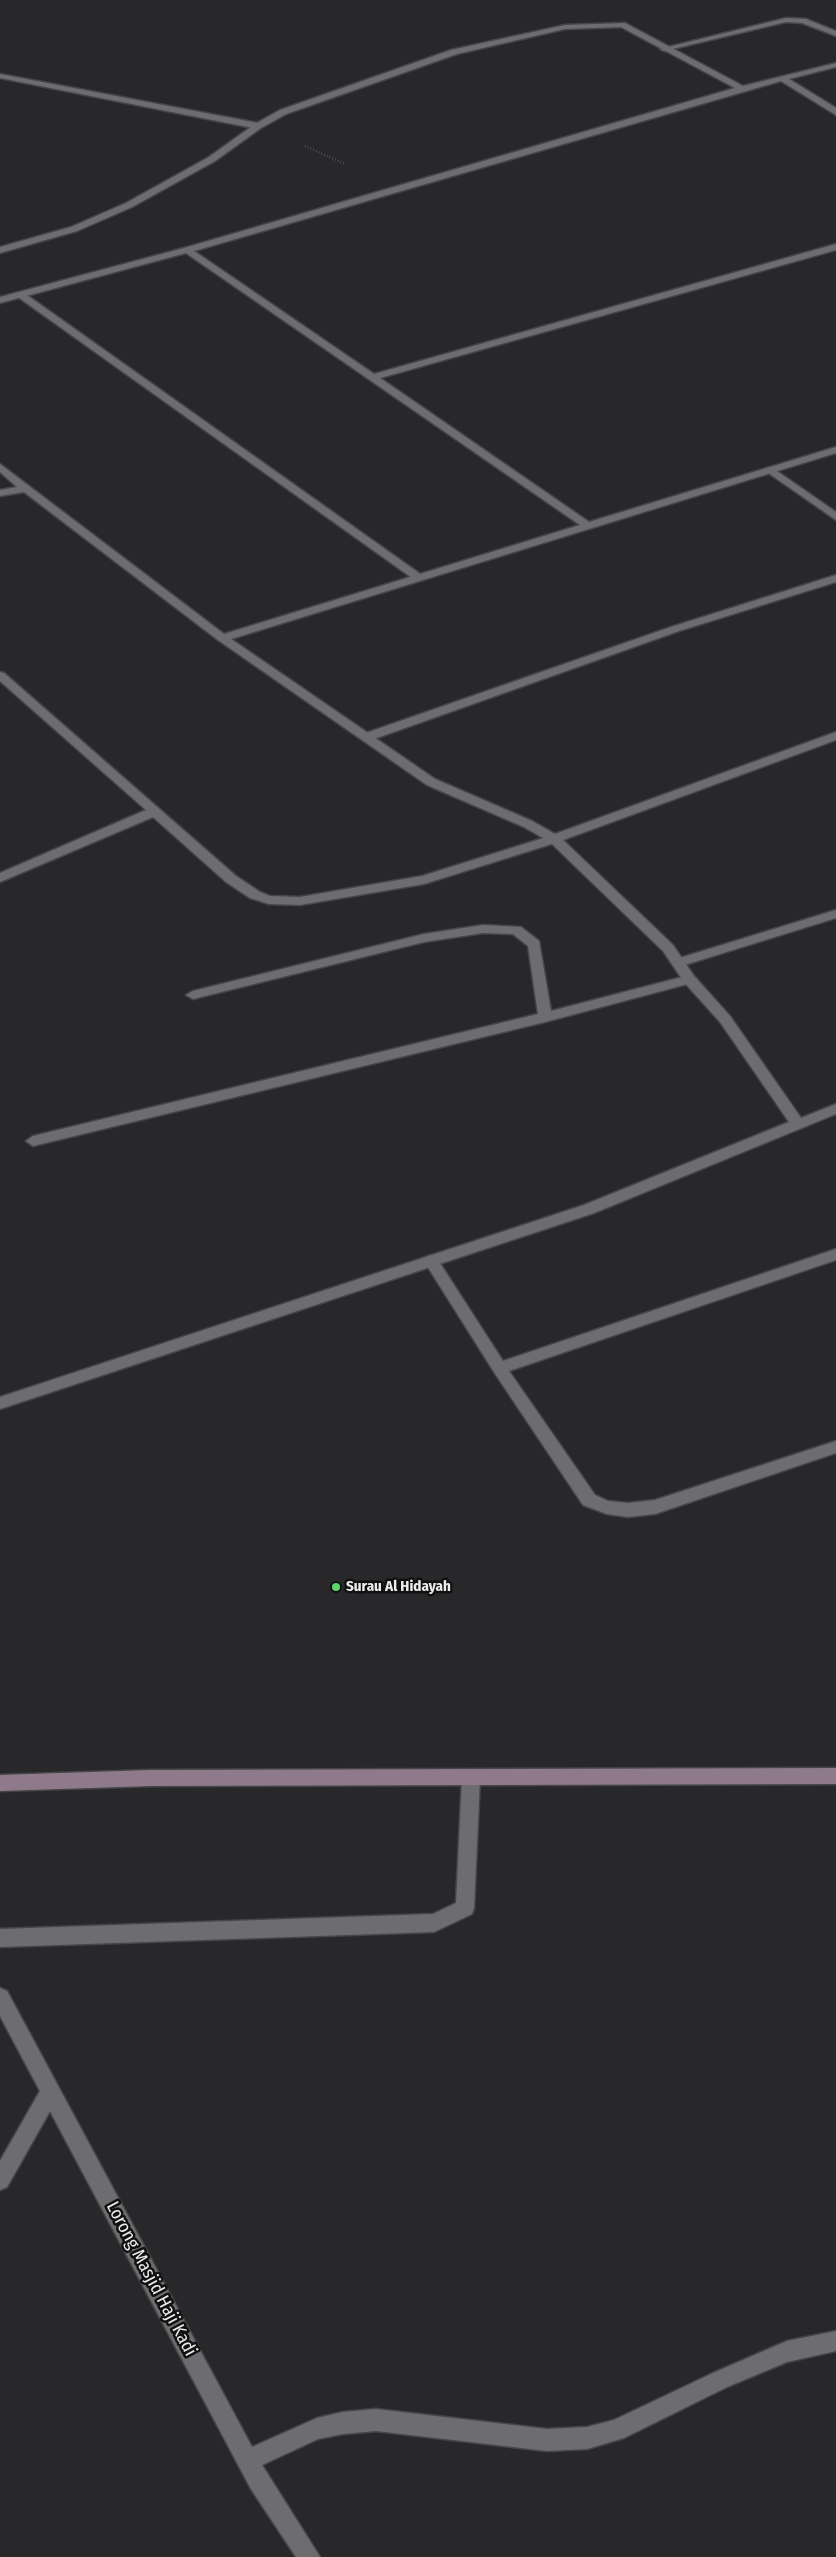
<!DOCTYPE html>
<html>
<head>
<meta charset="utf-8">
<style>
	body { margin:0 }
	canvas { display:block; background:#28282a }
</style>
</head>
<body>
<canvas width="836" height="2557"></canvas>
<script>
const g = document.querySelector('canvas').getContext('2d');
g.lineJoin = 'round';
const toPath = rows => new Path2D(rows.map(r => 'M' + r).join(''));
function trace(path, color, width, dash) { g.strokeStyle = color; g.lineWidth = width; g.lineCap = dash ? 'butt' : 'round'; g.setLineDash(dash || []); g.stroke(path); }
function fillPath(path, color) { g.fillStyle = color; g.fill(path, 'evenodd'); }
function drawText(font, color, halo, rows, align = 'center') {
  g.font = font + ' "Fira Sans Condensed",sans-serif'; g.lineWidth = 5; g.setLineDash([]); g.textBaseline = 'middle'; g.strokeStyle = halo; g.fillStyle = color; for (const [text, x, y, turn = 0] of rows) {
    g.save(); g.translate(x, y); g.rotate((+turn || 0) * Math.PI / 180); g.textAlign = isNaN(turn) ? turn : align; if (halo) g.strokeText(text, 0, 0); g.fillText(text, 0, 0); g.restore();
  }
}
const path = toPath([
	[305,146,345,164]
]);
const lane = toPath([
	[786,18,806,19,836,31,836,36,802,23,786,22,664,51,660,49,786,18],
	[0,74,258,123,262,126,258,129,0,78,0,74],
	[18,293,24,293,423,576,423,580,415,580,18,297,18,293],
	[771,467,836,512,836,520,767,472,767,468,771,467],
	[836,575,836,582,679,631,371,740,363,740,361,737,363,734,671,627,836,575],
	[0,672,4,673,236,876,260,892,270,896,300,897,422,876,550,836,554,835,560,839,558,842,424,884,300,905,269,904,250,898,226,882,153,817,0,882,0,873,146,810,0,681,0,672],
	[836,910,836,918,678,967,671,963,673,960,836,910],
	[483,925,521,927,539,941,551,1011,690,975,697,979,695,982,545,1022,33,1146,26,1141,33,1136,538,1014,528,946,513,934,483,933,424,942,193,999,186,995,193,991,424,934,483,925],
	[836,1249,836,1260,509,1371,595,1495,608,1501,628,1503,655,1500,836,1441,836,1453,655,1514,628,1517,607,1514,583,1505,494,1372,424,1261,426,1257,431,1255,436,1257,503,1361,836,1249],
	[471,1770,477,1772,480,1778,474,1908,472,1914,434,1932,0,1947,0,1929,433,1914,456,1903,462,1778,465,1772,471,1770]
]);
const street = toPath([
	[625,23,743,86,836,63,836,67,789,79,836,108,836,115,781,81,194,251,374,374,836,244,836,250,380,378,589,522,836,447,836,453,231,639,435,779,532,821,555,834,836,732,836,740,563,840,673,945,694,976,730,1016,801,1118,836,1104,836,1114,594,1213,0,1409,0,1397,584,1205,789,1122,720,1022,684,982,663,951,550,842,524,827,427,785,218,640,24,492,0,496,0,490,17,487,0,472,0,464,224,634,580,525,186,253,0,303,0,297,184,248,735,88,621,27,565,29,457,54,286,114,261,128,215,161,132,207,77,231,0,253,0,247,71,227,126,203,209,157,255,124,280,110,451,50,565,25,625,23],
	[0,1988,7,1991,252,2447,317,2418,343,2412,376,2409,547,2429,587,2427,614,2420,713,2373,787,2341,836,2331,836,2351,787,2362,727,2387,624,2438,587,2449,547,2451,376,2431,343,2434,318,2439,262,2465,320,2557,296,2557,251,2489,50,2111,7,2187,0,2190,0,2161,40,2091,0,2016,0,1988]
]);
const secondary = toPath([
	[836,1768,836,1784,150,1786,0,1791,0,1775,150,1770,836,1768]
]);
const markers = [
	[336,1587,5,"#5cd56d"]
];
const poiNames = [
	["Surau Al Hidayah",346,1587]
];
const nearStreetnames = [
	["Lorong Masjid Haji Kadi",151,2279,62]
];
trace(lane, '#464547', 3);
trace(street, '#464547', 3);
trace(secondary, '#464547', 3);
trace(path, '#7d7d7f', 2, [0.5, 2.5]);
fillPath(lane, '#6d6c6e');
fillPath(street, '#6d6c6e');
fillPath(secondary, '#8e7a8a');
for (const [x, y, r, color] of markers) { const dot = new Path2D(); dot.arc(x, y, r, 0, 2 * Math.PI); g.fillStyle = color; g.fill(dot); trace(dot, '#111112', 2); }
drawText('bold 15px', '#ececed', '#111112', poiNames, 'left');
drawText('18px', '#ececed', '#111112', nearStreetnames);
</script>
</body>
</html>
